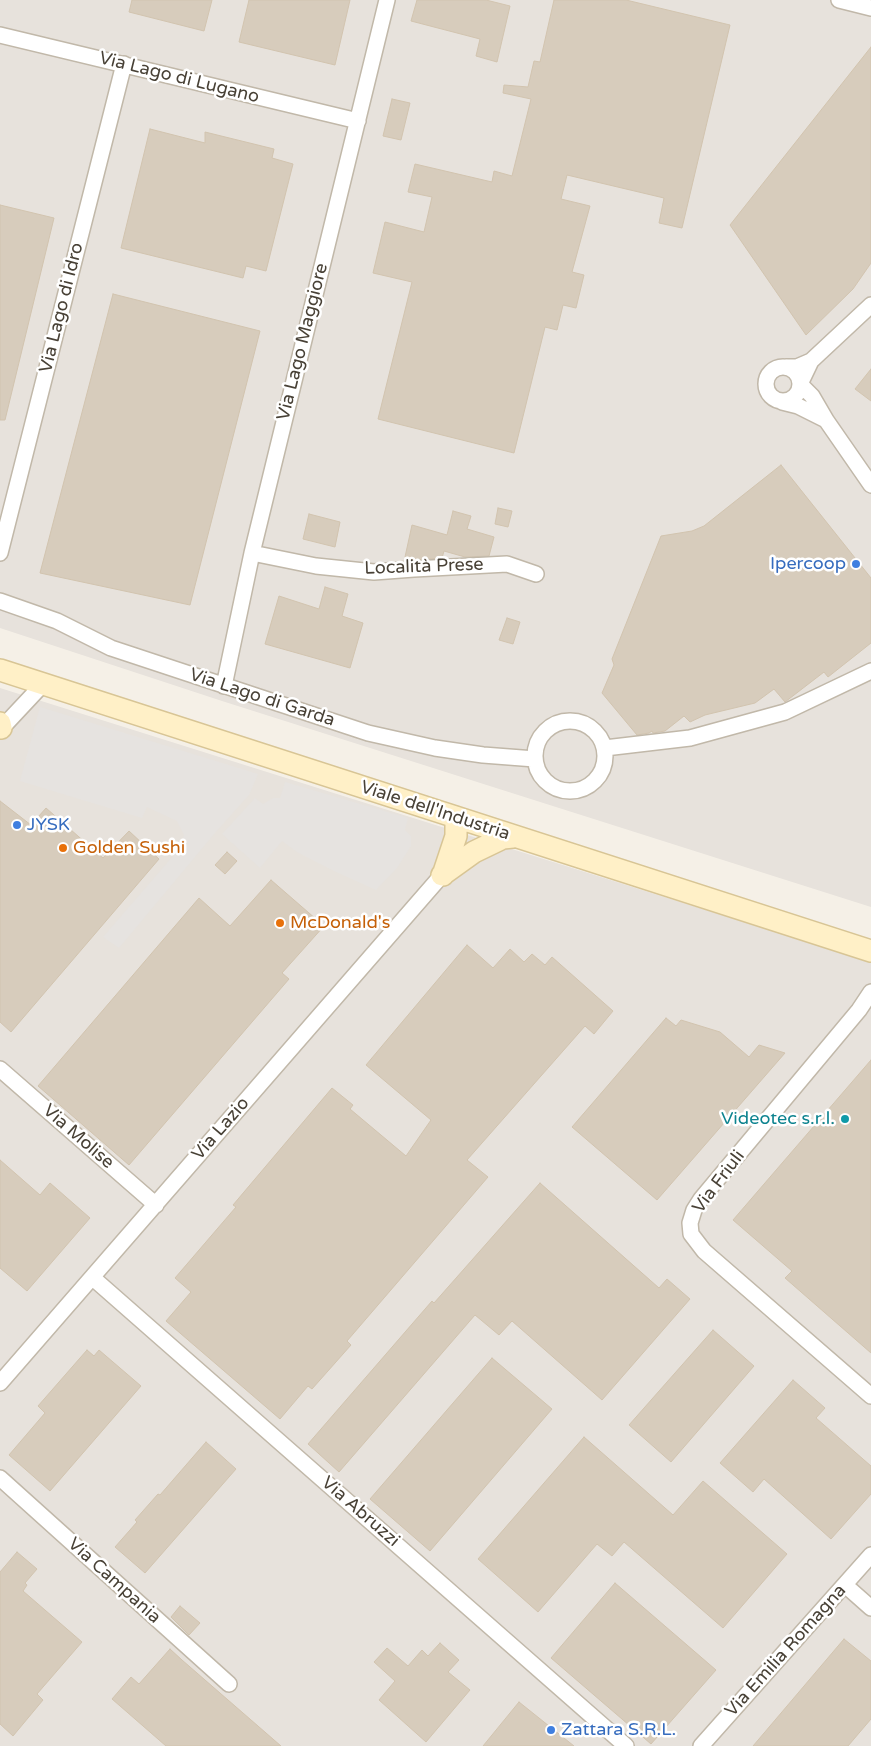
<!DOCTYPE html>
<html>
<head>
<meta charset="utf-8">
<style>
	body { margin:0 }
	canvas { display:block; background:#f5f0e7 }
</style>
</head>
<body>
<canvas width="871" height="1746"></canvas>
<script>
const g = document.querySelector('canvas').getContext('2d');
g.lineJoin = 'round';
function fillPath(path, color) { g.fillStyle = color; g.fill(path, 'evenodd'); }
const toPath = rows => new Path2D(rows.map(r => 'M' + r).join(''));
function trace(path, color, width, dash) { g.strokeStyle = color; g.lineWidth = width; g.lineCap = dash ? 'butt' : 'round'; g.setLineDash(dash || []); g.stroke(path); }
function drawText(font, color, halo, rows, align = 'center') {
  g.font = font + ' "Varela Round",sans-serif'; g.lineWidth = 5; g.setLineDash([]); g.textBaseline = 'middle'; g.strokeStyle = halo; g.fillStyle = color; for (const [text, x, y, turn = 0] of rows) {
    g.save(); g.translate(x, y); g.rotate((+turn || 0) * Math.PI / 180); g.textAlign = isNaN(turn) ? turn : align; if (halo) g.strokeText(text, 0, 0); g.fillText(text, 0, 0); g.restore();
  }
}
const industrial = toPath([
	[0,0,871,0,871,907,222,701,0,628],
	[0,688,871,962,871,1746,0,1746]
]);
const parking = toPath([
	[40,707,258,774,249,795,215,833,119,948,103,937,180,848,184,835,177,821,147,807,142,818,20,781],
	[285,782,408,818,405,830,411,836,411,846,397,868,376,890,332,870,297,852,282,841,260,868,222,834,255,798,263,804,273,798,280,798]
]);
const building = toPath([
	[132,0,212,0,204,31,129,12,132,0],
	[249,0,350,0,335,65,239,42,249,0],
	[417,0,486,0,510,6,497,62,476,56,480,39,411,21,417,0],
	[554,0,626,0,730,25,682,228,659,223,664,198,567,175,561,199,590,206,572,272,584,275,576,308,563,305,557,330,545,327,514,453,378,419,412,282,373,273,385,222,424,232,432,197,408,192,415,164,492,182,494,171,512,176,531,99,503,93,504,85,528,87,534,61,540,62,554,0],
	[871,47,871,263,853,289,806,335,730,225,871,47],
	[392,99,410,103,401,140,383,136,392,99],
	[150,129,205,143,205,132,274,149,272,158,293,164,266,271,246,266,243,278,121,248,150,129],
	[0,205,54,218,5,420,0,420,0,205],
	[113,294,260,331,190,605,40,573,113,294],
	[871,369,871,401,855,389,871,369],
	[781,465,871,578,871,643,828,677,824,672,785,702,774,689,755,703,705,715,690,722,684,716,665,731,653,733,652,731,649,733,637,735,602,693,614,665,612,659,661,536,692,531,704,526,781,465],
	[498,508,512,511,508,527,495,524,498,508],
	[453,511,471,516,467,529,494,537,489,556,465,557,444,551,442,558,414,560,405,557,412,525,447,535,453,511],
	[309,514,340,522,335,547,303,539,309,514],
	[325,587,348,594,342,616,363,623,350,668,265,644,279,596,319,609,325,587],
	[507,618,520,622,513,644,499,640,507,618],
	[0,801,31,825,46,808,103,858,129,831,159,859,11,1032,0,1022,0,801],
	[227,852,237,861,225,874,215,865,227,852],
	[271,880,324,926,282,973,289,979,129,1165,38,1086,199,898,230,926,271,880],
	[467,945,493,968,510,949,524,962,532,954,545,965,552,957,613,1011,594,1034,585,1026,467,1160,488,1177,347,1341,351,1345,312,1389,308,1386,280,1419,166,1321,191,1292,175,1278,236,1207,233,1205,332,1088,353,1105,350,1109,406,1156,431,1120,366,1065,467,945],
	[666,1018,676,1026,681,1020,720,1032,749,1057,759,1045,785,1053,657,1200,572,1127,666,1018],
	[871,1060,871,1353,785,1278,792,1271,733,1220,871,1060],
	[0,1160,40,1195,50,1183,90,1218,27,1291,0,1268,0,1160],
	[540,1183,659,1288,667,1279,690,1299,602,1400,512,1321,499,1335,475,1315,339,1472,308,1444,432,1301,434,1303,540,1183],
	[713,1330,754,1366,671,1462,629,1425,713,1330],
	[87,1350,94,1356,99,1350,141,1386,50,1491,9,1455,45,1413,38,1406,87,1350],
	[492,1358,552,1409,430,1551,370,1499,492,1358],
	[793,1380,825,1408,816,1418,871,1466,871,1494,831,1539,764,1479,753,1492,720,1463,793,1380],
	[584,1437,673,1515,703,1481,787,1554,723,1628,624,1542,612,1556,597,1544,538,1612,478,1559,584,1437],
	[206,1442,236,1469,145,1573,115,1547,137,1522,135,1520,158,1494,160,1495,206,1442],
	[17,1552,37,1569,25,1583,27,1585,23,1591,82,1642,37,1694,43,1700,13,1736,0,1724,0,1572,17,1552],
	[615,1583,716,1670,651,1744,551,1658,615,1583],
	[180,1606,200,1623,189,1635,171,1617,180,1606],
	[844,1639,871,1661,871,1719,848,1746,753,1746,844,1639],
	[440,1643,459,1660,448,1672,470,1690,426,1742,379,1700,395,1681,374,1662,387,1648,408,1666,422,1650,428,1656,440,1643],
	[170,1649,182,1660,281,1746,166,1746,112,1699,131,1677,139,1684,170,1649],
	[519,1702,574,1746,483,1746,519,1702]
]);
const street = toPath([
	[839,0,871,8],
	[0,35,358,121],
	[811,361,871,305],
	'766 384a17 17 0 1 1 34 0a17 17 0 1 1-34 0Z',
	[782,402,798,406,826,420,812,396,800,384,811,361,797,367,787,367],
	[826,420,871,485],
	[0,553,124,64],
	[252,553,316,566,374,572,414,569,507,564,536,574],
	[0,601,57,621,111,648,368,733,435,748,483,755,535,759],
	[224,686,252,553,387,0],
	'535 756a35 35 0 1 1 70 0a35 35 0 1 1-70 0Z',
	[0,730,43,684],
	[605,748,690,738,785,712,871,671],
	[871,992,859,1010,701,1199,694,1210,690,1223,691,1234,704,1251,871,1396],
	[0,1069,156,1205],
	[93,1278,626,1746],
	[0,1383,442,875],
	[0,1478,229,1684],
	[845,1585,871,1608],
	[701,1746,871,1555]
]);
const secondary = toPath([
	[0,670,871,951],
	[0,723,1,728],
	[442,875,474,852,503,838,513,837],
	[443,875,456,836,456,817]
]);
const markers = [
	[856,564,5,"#3f7fe0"],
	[17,825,5,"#3f7fe0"],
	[63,848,5,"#e8710a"],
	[280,923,5,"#e8710a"],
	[845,1119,5,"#0f9aa8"],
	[551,1730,5,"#3f7fe0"]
];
const streetNames = [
	["Via Lago di Lugano",179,78,14],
	["Via Lago di Idro",62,308,-76],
	["Via Lago Maggiore",303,342,-76],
	["Località Prese",424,567,-2],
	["Via Lago di Garda",262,698,18],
	["Viale dell'Industria",435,811,18],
	["Via Lazio",221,1129,-49],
	["Via Molise",78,1137,41],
	["Via Friuli",719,1182,-53],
	["Via Abruzzi",360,1512,41],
	["Via Campania",114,1581,42],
	["Via Emilia Romagna",786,1651,-48]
];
const shopNames = [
	["Ipercoop",846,564,"right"],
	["JYSK",27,825],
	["Zattara S.R.L.",561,1730]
];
const foodNames = [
	["Golden Sushi",73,848],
	["McDonald's",290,923]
];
const cultureNames = [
	["Videotec s.r.l.",835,1119]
];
fillPath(industrial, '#e7e2dc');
fillPath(parking, '#e6e3e0');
fillPath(building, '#d7ccbc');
trace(building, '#d2c4af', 1);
trace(street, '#c1b8a9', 18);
trace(secondary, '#d8c595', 24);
trace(street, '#fff', 15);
trace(secondary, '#fff0c7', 21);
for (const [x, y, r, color] of markers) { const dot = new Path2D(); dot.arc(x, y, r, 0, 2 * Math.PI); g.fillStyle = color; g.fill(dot); trace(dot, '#fff', 2); }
drawText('18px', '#484136', '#fff', streetNames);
drawText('18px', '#366cbe', '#fff', shopNames, 'left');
drawText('18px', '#c56008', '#fff', foodNames, 'left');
drawText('18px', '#0d838f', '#fff', cultureNames, 'right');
</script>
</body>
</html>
